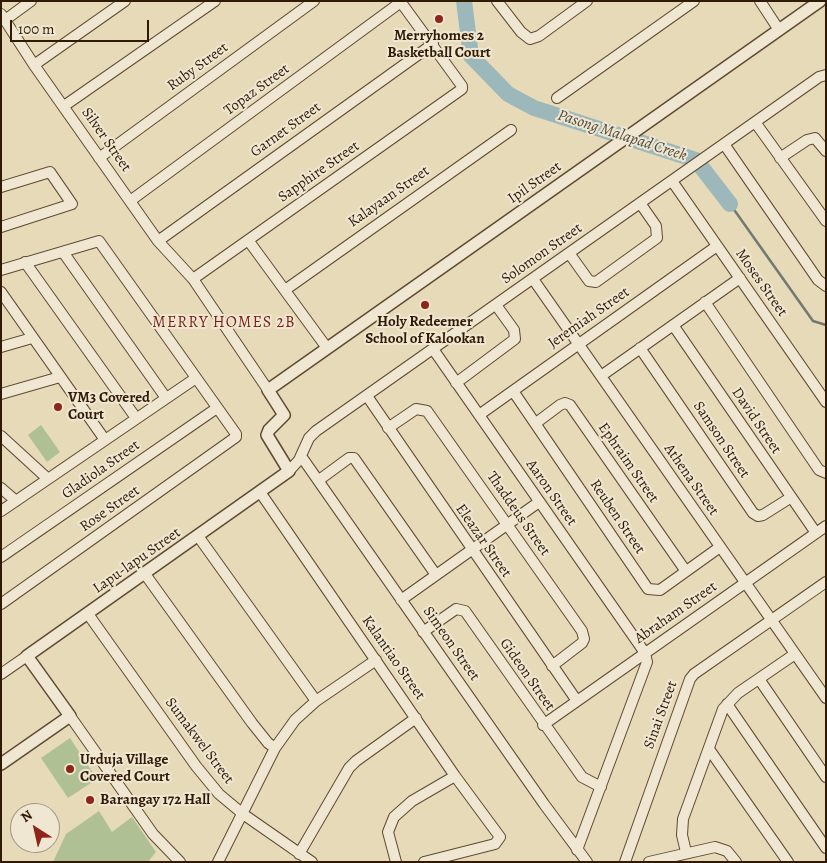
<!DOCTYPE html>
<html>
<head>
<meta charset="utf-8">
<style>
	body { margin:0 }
	#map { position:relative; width:827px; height:863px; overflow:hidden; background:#e6dab9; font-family:Alegreya,serif }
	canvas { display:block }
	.frame { position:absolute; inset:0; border:2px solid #301a04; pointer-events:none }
	.north { position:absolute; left:10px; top:803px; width:50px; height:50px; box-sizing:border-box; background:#efe7d2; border:1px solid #a39580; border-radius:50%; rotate:325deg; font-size:14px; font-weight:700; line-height:20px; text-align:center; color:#301a04 }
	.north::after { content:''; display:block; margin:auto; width:18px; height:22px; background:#8f2418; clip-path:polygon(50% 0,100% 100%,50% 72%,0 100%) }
	.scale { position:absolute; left:10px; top:20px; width:139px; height:22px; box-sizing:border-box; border:2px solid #301a04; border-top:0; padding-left:6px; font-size:15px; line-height:18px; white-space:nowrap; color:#301a04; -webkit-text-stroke:4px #efe7d2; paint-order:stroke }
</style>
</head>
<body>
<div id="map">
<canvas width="827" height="863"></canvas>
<div class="frame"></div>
<div class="north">N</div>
<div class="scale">100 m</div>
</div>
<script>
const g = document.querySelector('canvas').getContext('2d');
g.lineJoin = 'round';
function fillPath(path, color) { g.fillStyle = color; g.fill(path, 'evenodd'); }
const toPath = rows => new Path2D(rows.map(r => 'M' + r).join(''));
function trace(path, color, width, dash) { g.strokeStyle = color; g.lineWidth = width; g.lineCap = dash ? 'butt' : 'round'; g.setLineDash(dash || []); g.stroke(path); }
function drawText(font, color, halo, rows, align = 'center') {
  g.font = font + ' Alegreya,serif'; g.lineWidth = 4; g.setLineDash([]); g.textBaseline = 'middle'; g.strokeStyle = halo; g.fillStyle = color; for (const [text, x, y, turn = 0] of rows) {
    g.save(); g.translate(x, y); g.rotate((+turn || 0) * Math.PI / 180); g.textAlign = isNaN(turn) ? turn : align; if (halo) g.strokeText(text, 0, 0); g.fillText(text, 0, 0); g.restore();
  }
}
const green = toPath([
	[41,425,60,452,47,462,28,435],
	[70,738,97,779,68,798,41,758],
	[99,811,112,832,132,817,156,852,148,862,53,862,66,834]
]);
const stream = toPath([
	[730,204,813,321,826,325]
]);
const river = toPath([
	[464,1,471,56,508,94,534,108,696,160,730,204]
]);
const minor = toPath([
	[497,1,521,32,530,39,539,36,587,1],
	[760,1,779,30],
	[1,14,34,65,158,241,193,279,268,390],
	[5,20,31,1],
	[34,65,125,1],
	[557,98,694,1],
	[64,106,215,1],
	[755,122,826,221],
	[724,144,818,280,826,286],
	[99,158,314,1],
	[780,158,807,140,815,138,826,151],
	[672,181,826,402],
	[1,187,50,172,72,204,1,227],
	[130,201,401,2],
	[248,240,327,348],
	[158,241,433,44],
	[63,252,166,398],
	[569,253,589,281,596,282,657,238,656,226,640,203],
	[25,262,136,418],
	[1,270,99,241,236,434,236,437,1,604],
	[193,279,462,89,462,86,400,1],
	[533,279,826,698],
	[285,290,511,130],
	[1,292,105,440],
	[705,302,819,470,826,473],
	[673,325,816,533],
	[1,347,32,338],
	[640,348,753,513,758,516,763,515,790,498],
	[433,349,645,653,647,662,577,850],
	[601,376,740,278],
	[456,383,515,339,514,330,496,305],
	[513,391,648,589,660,590,720,547],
	[1,394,60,377],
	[367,396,577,701],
	[479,415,717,246],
	[536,423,560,405,565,403,570,405,685,570],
	[388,428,416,409,427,411,582,631,584,639,582,643,552,666],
	[1,436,48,479],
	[301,456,544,804,587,862],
	[289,471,299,460,309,438,316,431,819,77,826,75],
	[319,480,349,458,354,458,436,575],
	[1,488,16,501],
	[260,492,455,776,500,837,495,844,424,862],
	[1,511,196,378],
	[198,536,316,701],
	[1,557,217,408],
	[145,574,252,723,268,743,275,748],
	[401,600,539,502],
	[88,614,196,766,219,794,243,814,312,862],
	[423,632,456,609,465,611,582,777,601,787],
	[1,674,27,656],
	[759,679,826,777],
	[727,704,826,848],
	[70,716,153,834,180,862],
	[543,725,826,526],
	[709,749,788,862],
	[686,852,682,835,683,819,723,709,738,693,795,654],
	[299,854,349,768,356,761,416,718],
	[218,862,275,748,295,720,316,701,376,660],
	[396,862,388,832,394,817,412,801,455,776],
	[625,862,690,679,694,674,826,582],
	[649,862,715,847,727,851,736,862]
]);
const tertiary = toPath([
	[1,764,70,716,27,656,289,471,267,435,269,430,284,415,268,390,820,1]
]);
const markers = [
	[439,19,5,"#8f2418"],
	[425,305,5,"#8f2418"],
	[58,407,5,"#8f2418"],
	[70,769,5,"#8f2418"],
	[90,800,5,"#8f2418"]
];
const poiNames = [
	["Merryhomes 2",439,36,"center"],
	["Basketball Court",439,53,"center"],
	["Holy Redeemer",425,322,"center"],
	["School of Kalookan",425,339,"center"],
	["VM3 Covered",68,398],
	["Court",68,415],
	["Urduja Village",80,760],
	["Covered Court",80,777],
	["Barangay 172 Hall",100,800]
];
const streetNames = [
	["Ruby Street",198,67,-36],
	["Topaz Street",257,90,-36],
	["Garnet Street",286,130,-36],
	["Silver Street",106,140,55],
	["Sapphire Street",319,172,-35],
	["Ipil Street",535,183,-35],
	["Kalayaan Street",389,197,-35],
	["Solomon Street",542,254,-35],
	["Moses Street",761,283,55],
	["Jeremiah Street",589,318,-35],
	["David Street",756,421,56],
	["Samson Street",721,440,56],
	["Ephraim Street",628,463,55],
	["Gladiola Street",101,470,-35],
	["Athena Street",691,480,55],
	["Aaron Street",551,493,55],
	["Rose Street",110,509,-35],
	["Thaddeus Street",518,514,55],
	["Reuben Street",617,517,56],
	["Eleazar Street",483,541,55],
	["Lapu-lapu Street",137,561,-35],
	["Abraham Street",676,613,-35],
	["Simeon Street",451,644,55],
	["Kalantiao Street",393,658,55],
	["Gideon Street",527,675,55],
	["Sinai Street",661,715,-70],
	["Sumakwel Street",199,741,53]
];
const waterNames = [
	["Pasong Malapad Creek",622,136,18]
];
const neighbourhoodNames = [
	["MERRY HOMES 2B",224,323]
];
fillPath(green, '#afc194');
trace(stream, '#717972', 2.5);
trace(river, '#9cb8bb', 16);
trace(minor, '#5e4a31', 12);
trace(tertiary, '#5e4a31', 14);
trace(minor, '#efe7d2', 10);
trace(tertiary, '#efe7d2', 11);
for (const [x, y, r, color] of markers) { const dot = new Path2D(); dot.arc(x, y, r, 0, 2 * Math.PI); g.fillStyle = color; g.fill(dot); trace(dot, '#efe7d2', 2); }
drawText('bold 15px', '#301a04', '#efe7d2', poiNames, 'left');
drawText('15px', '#301a04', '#efe7d2', streetNames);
drawText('italic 16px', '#50493b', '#efe7d2', waterNames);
g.letterSpacing = '1px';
drawText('16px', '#7a1f14', '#efe7d2', neighbourhoodNames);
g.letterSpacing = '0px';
</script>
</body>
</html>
